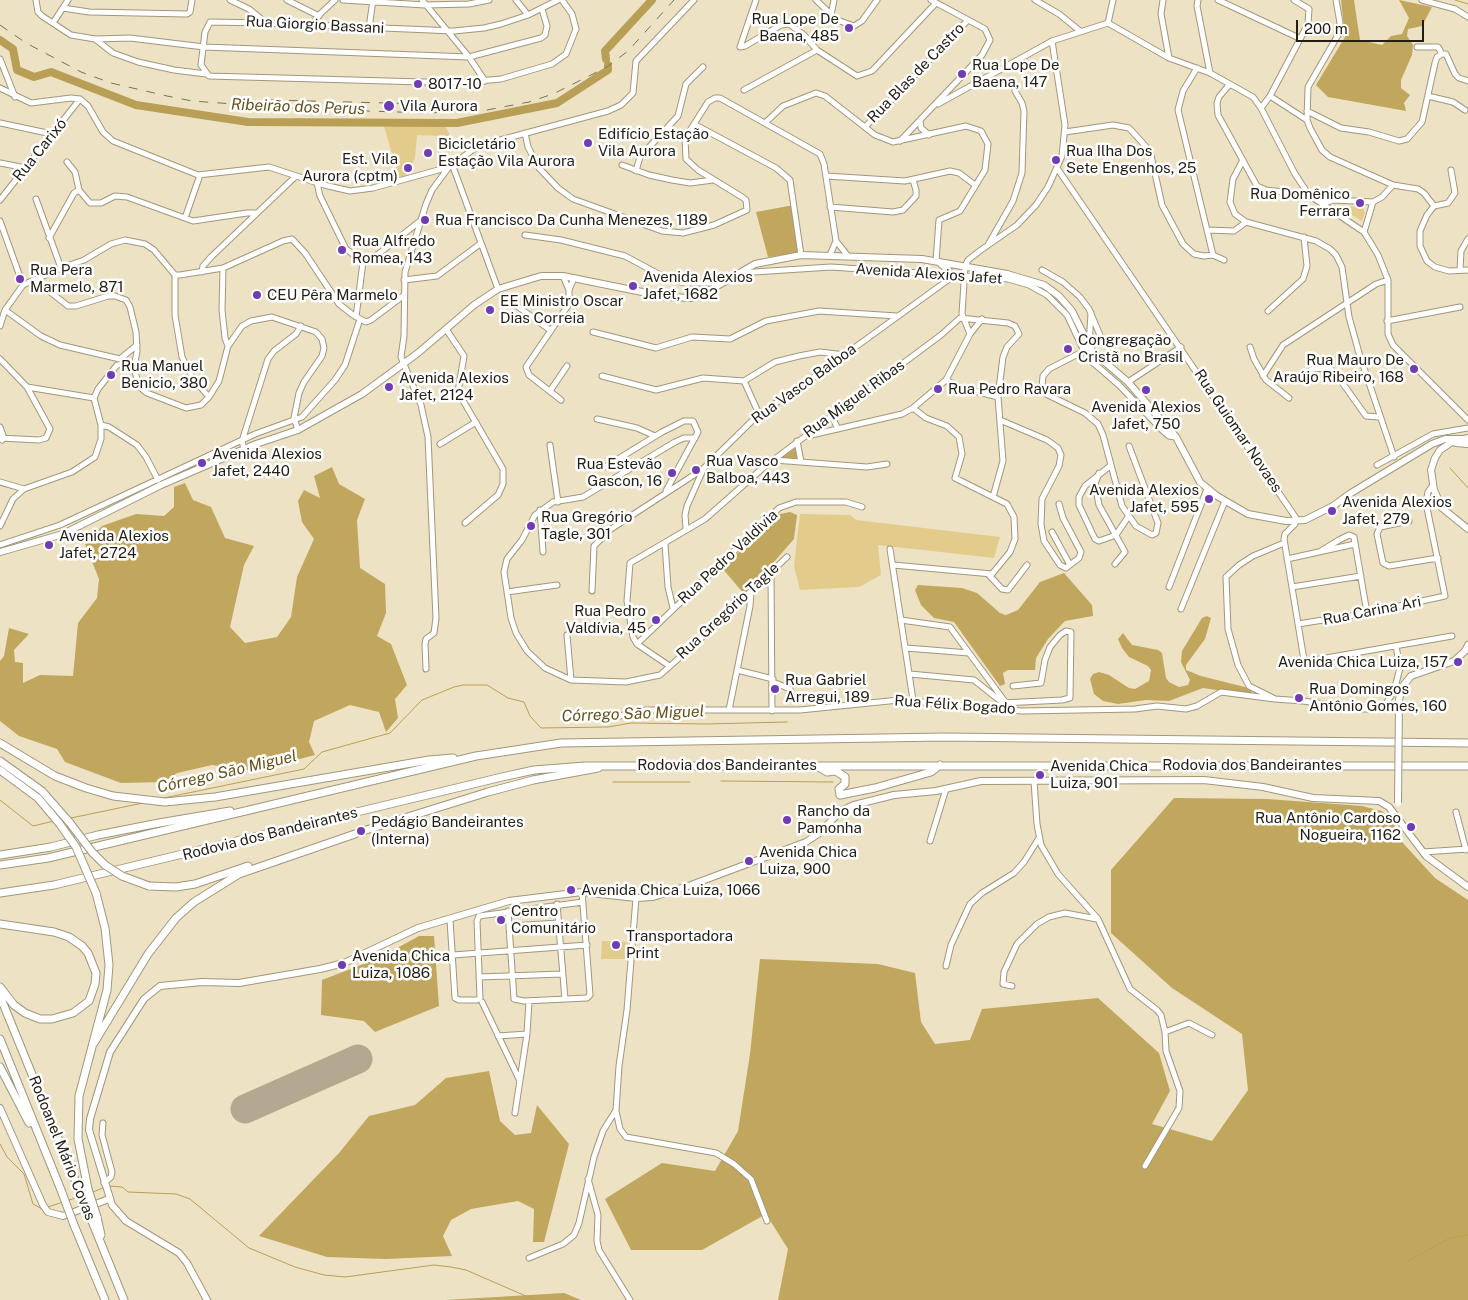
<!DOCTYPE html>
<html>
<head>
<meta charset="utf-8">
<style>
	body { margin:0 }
	#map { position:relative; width:1468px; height:1300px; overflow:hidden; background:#ede2c4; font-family:"Public Sans",sans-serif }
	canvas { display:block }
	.scale { position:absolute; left:1296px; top:20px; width:128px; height:22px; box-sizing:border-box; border:2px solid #221e13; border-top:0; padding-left:6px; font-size:15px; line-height:18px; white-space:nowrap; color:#221e13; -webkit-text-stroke:4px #fff; paint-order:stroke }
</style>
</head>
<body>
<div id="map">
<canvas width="1468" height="1300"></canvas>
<div class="scale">200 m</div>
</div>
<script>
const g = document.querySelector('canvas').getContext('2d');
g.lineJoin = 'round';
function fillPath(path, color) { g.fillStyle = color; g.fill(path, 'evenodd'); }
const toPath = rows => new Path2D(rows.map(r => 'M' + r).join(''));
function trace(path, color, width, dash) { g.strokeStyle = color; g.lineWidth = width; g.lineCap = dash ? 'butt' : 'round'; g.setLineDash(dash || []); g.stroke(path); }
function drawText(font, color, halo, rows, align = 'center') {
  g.font = font + ' "Public Sans",sans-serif'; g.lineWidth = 5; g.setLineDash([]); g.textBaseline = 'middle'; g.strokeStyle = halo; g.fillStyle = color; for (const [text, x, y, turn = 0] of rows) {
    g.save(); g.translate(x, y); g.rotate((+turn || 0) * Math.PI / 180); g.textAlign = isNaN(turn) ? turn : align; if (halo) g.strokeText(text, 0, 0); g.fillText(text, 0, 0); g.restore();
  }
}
const green = toPath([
	[383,123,445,126,449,133,450,152,448,153,444,138,441,136,417,135,415,158,406,175,399,178],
	[1339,205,1363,208,1365,213,1362,221,1342,209,1338,206],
	[800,514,850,515,856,520,1000,537,994,558,878,545,881,575,859,587,800,590,794,566],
	[602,941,629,942,628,959,601,959]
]);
const forest = toPath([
	[1341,0,1354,0,1360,40,1382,45,1391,36,1402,34,1409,18,1399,0,1432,7,1422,26,1408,29,1407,36,1413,45,1412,55,1401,80,1401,88,1410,95,1404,103,1406,111,1328,97,1316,85,1345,37],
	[794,205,799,253,768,257,756,212],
	[797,447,798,456,794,461,779,459],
	[332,467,339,484,365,499,357,520,360,568,385,584,386,613,377,636,391,644,407,685,395,699,398,718,386,732,379,712,350,705,314,721,309,742,315,755,254,771,212,765,177,773,164,782,121,783,65,762,57,749,19,736,0,721,0,661,4,656,9,628,29,634,14,650,15,662,23,663,23,683,40,675,73,676,78,623,97,598,99,579,85,544,102,526,136,514,164,516,174,507,174,487,185,483,193,500,211,507,225,538,254,546,244,565,230,627,245,643,277,637,291,617,297,577,314,539,302,522,298,501,304,490,320,498,314,476],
	[790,512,797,515,794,539,745,595,722,568,780,514],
	[1064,573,1092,605,1093,616,1065,621,1048,639,1036,658,1035,670,1008,670,1003,673,1005,684,1000,686,954,622,934,618,921,605,915,590,918,585,962,588,977,593,1000,613,1006,615,1018,610,1040,582],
	[1207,616,1211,618,1205,639,1186,665,1186,670,1201,676,1249,688,1252,692,1249,695,1203,688,1169,701,1146,700,1118,704,1103,701,1094,694,1090,679,1093,674,1099,672,1109,675,1129,688,1135,689,1149,681,1151,670,1148,666,1129,657,1122,648,1118,639,1123,633,1132,645,1158,650,1162,653,1166,678,1169,682,1179,687,1188,685,1190,680,1181,662,1182,651,1202,618],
	[1174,798,1267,799,1362,806,1382,811,1392,820,1402,842,1435,878,1468,900,1468,1300,778,1300,788,1249,766,1214,702,1250,631,1250,605,1199,662,1163,715,1171,738,1131,750,1054,760,959,878,964,915,973,921,1022,935,1044,970,1040,982,1009,1098,998,1159,1053,1170,1091,1152,1124,1212,1141,1248,1090,1242,1034,1172,988,1111,933,1111,870],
	[419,936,434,936,439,1006,375,1032,364,1021,321,1015,322,980,379,958],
	[489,1071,500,1121,515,1135,531,1133,537,1105,569,1144,544,1242,533,1242,534,1209,518,1201,471,1209,451,1220,443,1236,452,1256,386,1259,327,1257,259,1236,339,1153,369,1116,415,1105,446,1078],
	[564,1293,581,1300,445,1300]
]);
const water = toPath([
	[281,289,283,297,269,302,267,294]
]);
const stream = toPath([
	[1455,0,1468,4],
	[1450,468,1468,488],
	[721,781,833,782],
	[613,782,690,782],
	[164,798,304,769,322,752,390,733,422,700,454,687,463,685,487,685,508,698,524,702,530,716,541,728,608,727,631,723,706,724,787,722],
	[0,800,33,826,54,821],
	[71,818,143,803],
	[0,1144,7,1157,24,1174,33,1204,42,1209],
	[109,1186,122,1187,128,1192,176,1194,190,1199,249,1248,295,1267,324,1275,345,1277,434,1265,451,1267,466,1270,535,1300],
	[93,1192,103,1188],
	[69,1200,79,1197],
	[48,1207,63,1202],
	[1408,1261,1450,1238,1468,1235]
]);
const river = toPath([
	[0,40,13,49,17,70,34,77,51,72,136,105,248,122,457,123,557,103,608,70,608,65],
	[606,59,605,51,652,0]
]);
const runway = toPath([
	[245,1109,358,1059]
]);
const minor = toPath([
	[36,0,38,12,42,16,71,35,95,39,130,38,204,47,469,57,541,38,545,35,547,26,542,9],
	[230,0,249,9,265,22],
	[287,0,319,16],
	[343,0,425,5,469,4,489,0],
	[422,0,469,57,485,81],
	[516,0,528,15],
	[558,0,528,15,501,24,484,28,454,31,265,23,210,22,205,32,201,65,209,76,423,82,468,82,501,79,552,64,566,54,576,29,572,14,562,0],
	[756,0,740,47,745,46,781,25,789,24,803,34,817,50,857,76,872,71,936,3],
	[816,0,837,20,854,26,862,21,877,0],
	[1035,0,1059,14,1080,31],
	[1163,0,1161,14,1169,58],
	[1198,0,1197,6,1210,73],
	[1218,0,1299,38],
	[1336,0,1340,23,1338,35,1308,87,1307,120,1310,128,1322,150,1330,157,1393,185,1418,189,1424,193,1434,206],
	[1422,0,1455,9,1468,17],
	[63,8,89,12,187,14,190,12,192,0],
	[831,15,834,0],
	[53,23,68,0],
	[1108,23,1169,58,1210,73,1253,97,1261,108,1295,174,1309,195,1364,232,1378,255,1388,280,1388,334,1393,345,1468,420],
	[1108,23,1113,0],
	[313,25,318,16,335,0],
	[369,28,373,0],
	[95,39,113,53,138,62,174,70,206,74],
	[1417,47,1438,47,1442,54,1446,54,1455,74,1459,78,1468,81],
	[0,59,15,97],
	[1197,68,1183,91,1178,110,1213,255],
	[1229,85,1219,97,1217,103,1218,115,1257,186,1266,190,1309,195],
	[0,88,31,103,71,98,80,99,88,106,103,132,113,141,198,175,269,167,324,185,350,191,373,188,449,167],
	[744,90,817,50],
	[1270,96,1307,120],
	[1428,96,1453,102,1465,110],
	[938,104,1052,41,1108,23],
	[1261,108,1270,96,1308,24,1309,9,1294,0],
	[1307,111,1341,128,1369,132,1399,141,1407,139,1422,122,1435,63,1437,57,1442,54],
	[920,121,921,128,929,135],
	[766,122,783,106,816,93,825,96,875,135,893,142,966,126,981,131,988,144,985,170,960,211,939,220,936,261],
	[0,123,52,134],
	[694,124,776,168,790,180,801,255],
	[865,127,968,20],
	[1065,132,1113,125,1129,128,1150,151,1162,205,1183,244,1194,254,1204,256,1213,255],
	[525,133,528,147,539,168,558,188,573,199,662,231,683,233,714,225,747,210,746,200,742,197,698,170,686,159,685,139,689,132,708,102,715,98,720,98,820,154,824,164,836,241,848,256],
	[900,141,982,55,990,40,985,29,931,0],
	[1243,160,1233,179,1230,202,1235,214,1246,222],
	[67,162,75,172,79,190,90,203,101,203,115,196,127,197,193,221,247,213,257,213],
	[0,163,26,168],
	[452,164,498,289],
	[622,165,649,175,672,180,690,183,713,180],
	[1057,168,1296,518,1295,524,1285,534,1284,539,1304,660,1309,661,1452,636],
	[1451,170,1455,193,1448,203,1434,206,1427,215,1420,231,1420,246,1427,261,1435,267,1449,271,1468,270],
	[636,171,640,157,678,116,686,84,703,67],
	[826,176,905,181,950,171,959,173,975,185],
	[317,183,320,196,346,249,363,262,377,255,420,221],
	[36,199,61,268,84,260,111,244,125,240,145,244,154,250,175,275,180,275,223,268,283,241,292,239,305,253,339,304,353,315,366,322,371,320,403,296],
	[0,200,80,99],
	[1324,203,1334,200,1373,202,1382,197,1393,185],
	[830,207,893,212,903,210,916,196,916,190,913,180],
	[185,218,200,175],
	[0,221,23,285],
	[1207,230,1234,231,1246,222,1316,241,1330,249,1336,255,1342,267,1349,317,1359,353,1394,457],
	[1364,232,1373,202],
	[525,235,561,240,625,256,666,278,684,283,721,283],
	[49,238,74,193,79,190],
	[988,245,1013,201,1022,173,1024,111,1022,103,1015,91],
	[830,255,836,241],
	[1213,255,1224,260],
	[223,268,222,310,225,338,228,346],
	[1042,270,1063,282,1080,297,1089,309,1102,340],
	[1460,270,1461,251,1468,239],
	[202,272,203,266,211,257,296,176],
	[739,273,831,267,1008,279,1029,285,1047,295,1067,315,1084,351,1090,360,1119,385,1162,430,1169,436,1176,437],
	[175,275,175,315,182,357,192,377,209,397],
	[35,280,68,306,76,306,108,296,115,296,126,300,130,307,136,332,137,351,134,368,139,386,147,393,186,408,201,405,209,397,219,381,228,346,242,326,251,321,272,317,316,332,322,339,324,348,322,356,304,382,299,393,294,418,298,430],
	[404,280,437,276,480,244],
	[569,290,574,278],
	[517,306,550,330],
	[5,310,41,336,60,345,120,359,137,345],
	[1268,311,1303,279,1307,266,1304,237],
	[1091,313,1089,346,1084,351,1049,369,1043,376,1042,387,1046,394,1085,413,1098,424,1103,435,1122,506,1136,526,1152,535,1156,533,1158,523,1129,446],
	[356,317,363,262],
	[1387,321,1460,307],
	[0,326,5,310,23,285,61,268],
	[446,329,464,356,458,392,503,469,503,484,498,495,465,523],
	[593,332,656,348,692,337,730,339,766,321,819,311,897,316],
	[970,334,982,319],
	[1250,347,1254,359,1266,380,1289,398],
	[0,359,27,387,50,429,46,438,39,440,0,438],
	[602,376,656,390,703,378,744,381],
	[1263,376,1283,345,1376,284,1388,280],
	[946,380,959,387,998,397],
	[1300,380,1312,369,1329,368,1336,374,1366,416,1379,417],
	[744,381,775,362,799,356,820,352,845,355],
	[744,381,759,414],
	[1128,382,1181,347],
	[27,387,94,398],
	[550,391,567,366],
	[561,400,529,375,526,367,569,304,569,290,563,276],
	[832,417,838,429],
	[597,419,637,428,655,436],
	[1000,420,1047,440,1058,448,1061,455,1059,466,1042,499,1041,524,1044,541,1060,565,1066,568,1079,558,1081,552,1063,518,1059,504],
	[101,425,109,427,137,445,146,457,158,480],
	[0,427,4,438,2,440],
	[807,436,902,414,913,408,946,380,970,334,962,314,965,267,968,260,981,250,1017,225,1036,205,1048,187,1062,156,1065,125,1052,41],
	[695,438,684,438,675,442,583,497,553,502,535,515,522,540,507,559,504,572,511,618,516,633,527,651,545,668,571,680,626,682,660,675,696,643,787,557],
	[797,441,801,462],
	[440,444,476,422],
	[550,445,558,502],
	[244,449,242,441,268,359,274,351,296,334,301,326],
	[774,460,867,467,887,464],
	[1377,465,1433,434,1468,428],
	[1110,466,1085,486,1079,497,1079,505,1095,539,1099,541,1116,535,1128,517],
	[605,467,662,432,684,421,693,421,698,432,666,491],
	[1099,473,1095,484,1099,505,1125,552,1115,564],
	[0,482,24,489],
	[540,510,543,552],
	[1409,521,1380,527,1377,534,1383,563,1389,566,1438,558],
	[0,526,13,499,24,489,72,472,95,457,101,439,101,425,94,398,98,389,117,365,126,364,134,368],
	[686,529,685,515,687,506,703,470],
	[1052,532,1070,565],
	[1284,543,1253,556,1239,565,1226,577,1228,629,1238,665,1249,686,1275,699,1303,701,1358,709,1375,709,1385,705,1394,691,1400,668,1396,646],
	[665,544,668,587,673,608],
	[0,545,60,525,255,434,302,417,335,380,345,365,360,319],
	[890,549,913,700],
	[1321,551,1339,540,1349,535,1354,537,1367,613],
	[1287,559,1355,544],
	[893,565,992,574,1010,552,1015,539,1014,517,1007,504,955,478,962,454,959,437,947,426,926,418,913,408],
	[771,572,772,711],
	[988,574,1002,589,1008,590,1027,565],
	[1169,587,1207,489],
	[1292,587,1361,576],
	[592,591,594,546,611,529,703,469,759,414,799,388,952,277],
	[507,592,557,585],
	[1181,609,1225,501],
	[901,620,950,627,969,653],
	[1298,624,1367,613,1445,596,1426,503,1428,492,1433,485],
	[567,635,571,680],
	[637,644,779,508,796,502,846,502,862,507],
	[906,648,969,653,1006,703],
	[668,665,637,644,633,637,627,601,630,563,705,519,764,467,941,335,960,318,1008,323,1015,326,1019,334,1007,347,1003,357,998,397,1003,461,993,497],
	[426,669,425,644,426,639,434,633,436,618,428,437,421,405,401,357,404,336,405,272,426,204,432,190,449,167,478,146,608,111,621,105,633,93,636,61,694,0],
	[737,670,773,679],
	[910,674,974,680,1003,703,1003,707],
	[773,682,790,689],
	[1003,703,1062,700,1070,698,1071,632,1066,631,1060,635,1050,647,1045,660,1041,683,1013,686],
	[729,710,750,606,751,593],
	[602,717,615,717,646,710,800,710,899,700,1022,711,1135,709,1157,706,1186,709,1197,706,1221,692,1275,699],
	[1034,781,1037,824,1041,845,1058,874,1098,919,1130,989,1157,1010,1161,1015,1165,1032,1189,1023,1212,1035],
	[1456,812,1466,850],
	[930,841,946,789],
	[1423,852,1468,849],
	[557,904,565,999],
	[508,911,514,999,524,1001,587,998,590,995,582,892],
	[450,920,455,998,459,1000,477,1000,480,998,477,921,479,916,583,902],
	[510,926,559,923],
	[453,955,587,945],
	[946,966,951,945,970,904,982,893,1014,873,1024,862,1039,838],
	[479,977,562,974],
	[1012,986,1003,984,1004,972,1017,944,1037,924,1049,917,1065,913,1097,919],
	[482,1002,519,1079],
	[498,1036,527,1034],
	[616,1111,620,1129,626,1137,716,1153,734,1164,751,1179,767,1221],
	[515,1113,527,1034,529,1001],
	[103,1123,102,1135,112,1172,111,1177,104,1183],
	[1145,1166,1179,1108,1180,1091,1166,1051,1165,1032],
	[588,1179,598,1215,597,1241,599,1250,630,1300],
	[529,1258,563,1244,574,1235,579,1223,594,1157,603,1131,616,1110,619,1066,627,1010,636,898]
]);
const major = toPath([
	[941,264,949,271,952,277],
	[1468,438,1452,442,1440,450,1435,458,1431,470,1434,490,1442,508,1468,529],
	[1456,443,1468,444],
	[0,552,63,534,161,485,256,444,298,430,362,394,418,353,474,305,498,289,541,276,563,276,667,297,691,298,700,296,755,264,801,255,922,259,1007,274,1044,285,1059,296,1072,311,1092,351,1128,382,1176,437,1200,482,1217,496,1248,514,1286,521,1305,520,1333,506,1351,493,1432,444,1445,439,1462,439],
	[1399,700,1402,687,1411,676,1454,661,1465,651,1468,645],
	[0,1108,43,1205,48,1212,63,1216,109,1199],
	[207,1300,187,1263,179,1253,126,1221,112,1205,89,1130,90,1119,110,1052,144,999,160,986,202,982,239,983,320,969,344,963,418,928,509,901,582,892,636,898,653,897,691,885,806,842,818,834,841,811,854,805,894,795,936,791,981,781,1204,780,1263,787,1313,798,1379,801,1389,807,1426,856,1468,887]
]);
const highway = toPath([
	[0,743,55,776,86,788,113,796,165,802,215,797,429,760,453,758],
	[0,761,42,791,70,823],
	[817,766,827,772,836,771,845,777,845,784,839,789,840,795,875,788,931,772,940,765],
	[0,770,38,798,59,823],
	[366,830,488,792,533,780,598,768],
	[0,855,51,847,98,835,159,823,230,811],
	[0,865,48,858,476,756,561,743,945,737,1468,743],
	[149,886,176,887,195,884,248,866],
	[0,893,54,885,502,777,534,770,585,766,1468,766],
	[0,924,54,932,69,937,82,946,88,953,96,973,95,984,89,1001,73,1013,52,1019,40,1019,25,1013,14,1005,0,987],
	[0,996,80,1192],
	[0,1039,61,1190],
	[94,1043,148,954,176,918,194,902,239,874,355,834],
	[0,1067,29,1123],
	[88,1189,78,1139,79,1096,107,990,109,965,105,928,96,893],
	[97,1217,101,1235],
	[91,1219,124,1300],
	[74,1225,105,1300]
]);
const rail = toPath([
	[0,25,26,43,81,72,111,83,167,96,192,101,304,109,429,113,487,110,529,102,553,94,607,67,628,51,674,0],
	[271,100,466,105]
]);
const majorBridge = toPath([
	[1398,803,1399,700]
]);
const highwayBridge = toPath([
	[59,823,76,847,96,893],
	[70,823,92,852,105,865,122,876,149,886],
	[88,1189,97,1217],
	[61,1190,74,1225],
	[80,1192,91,1219]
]);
const markers = [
	[849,28,5,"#713cb3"],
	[962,74,5,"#713cb3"],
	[418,84,5,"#713cb3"],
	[389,106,6,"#713cb3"],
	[588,143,5,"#713cb3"],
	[428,153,5,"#713cb3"],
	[1056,160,5,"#713cb3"],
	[408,168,5,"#713cb3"],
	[1360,203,5,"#713cb3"],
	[425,220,5,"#713cb3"],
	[342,250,5,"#713cb3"],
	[20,279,5,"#713cb3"],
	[633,286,5,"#713cb3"],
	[257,295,5,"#713cb3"],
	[490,310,5,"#713cb3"],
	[1068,349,5,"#713cb3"],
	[1414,369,5,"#713cb3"],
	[111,375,5,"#713cb3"],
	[389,387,5,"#713cb3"],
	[938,389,5,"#713cb3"],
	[1146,390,5,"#713cb3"],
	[202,463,5,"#713cb3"],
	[696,470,5,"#713cb3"],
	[672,473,5,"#713cb3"],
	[1209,499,5,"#713cb3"],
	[1332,511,5,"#713cb3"],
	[531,526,5,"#713cb3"],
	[49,545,5,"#713cb3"],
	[656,620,5,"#713cb3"],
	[1458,662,5,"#713cb3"],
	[775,689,5,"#713cb3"],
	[1299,698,5,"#713cb3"],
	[1040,775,5,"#713cb3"],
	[787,820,5,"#713cb3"],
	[1411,827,5,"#713cb3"],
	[361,831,5,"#713cb3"],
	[749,861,5,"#713cb3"],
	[571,890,5,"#713cb3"],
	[501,920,5,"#713cb3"],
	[616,945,5,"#713cb3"],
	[342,965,5,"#713cb3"]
];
const poiNames = [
	["Rua Lope De",839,19,"right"],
	["Baena, 485",839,36,"right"],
	["Rua Lope De",972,65],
	["Baena, 147",972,82],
	["8017-10",428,84],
	["Vila Aurora",400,106],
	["Edifício Estação",598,134],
	["Vila Aurora",598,151],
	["Bicicletário",438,144],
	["Estação Vila Aurora",438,161],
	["Rua Ilha Dos",1066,151],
	["Sete Engenhos, 25",1066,168],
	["Est. Vila",398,159,"right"],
	["Aurora (cptm)",398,176,"right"],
	["Rua Domênico",1350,194,"right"],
	["Ferrara",1350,211,"right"],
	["Rua Francisco Da Cunha Menezes, 1189",435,220],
	["Rua Alfredo",352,241],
	["Romea, 143",352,258],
	["Rua Pera",30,270],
	["Marmelo, 871",30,287],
	["Avenida Alexios",643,277],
	["Jafet, 1682",643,294],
	["CEU Pêra Marmelo",267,295],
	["EE Ministro Oscar",500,301],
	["Dias Correia",500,318],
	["Congregação",1078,340],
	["Cristã no Brasil",1078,357],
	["Rua Mauro De",1404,360,"right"],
	["Araújo Ribeiro, 168",1404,377,"right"],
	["Rua Manuel",121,366],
	["Benicio, 380",121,383],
	["Avenida Alexios",399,378],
	["Jafet, 2124",399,395],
	["Rua Pedro Ravara",948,389],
	["Avenida Alexios",1146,407,"center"],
	["Jafet, 750",1146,424,"center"],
	["Avenida Alexios",212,454],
	["Jafet, 2440",212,471],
	["Rua Vasco",706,461],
	["Balboa, 443",706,478],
	["Rua Estevão",662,464,"right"],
	["Gascon, 16",662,481,"right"],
	["Avenida Alexios",1199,490,"right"],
	["Jafet, 595",1199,507,"right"],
	["Avenida Alexios",1342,502],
	["Jafet, 279",1342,519],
	["Rua Gregório",541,517],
	["Tagle, 301",541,534],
	["Avenida Alexios",59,536],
	["Jafet, 2724",59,553],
	["Rua Pedro",646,611,"right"],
	["Valdívia, 45",646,628,"right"],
	["Avenida Chica Luiza, 157",1448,662,"right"],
	["Rua Gabriel",785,680],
	["Arregui, 189",785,697],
	["Rua Domingos",1309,689],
	["Antônio Gomes, 160",1309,706],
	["Avenida Chica",1050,766],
	["Luiza, 901",1050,783],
	["Rancho da",797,811],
	["Pamonha",797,828],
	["Rua Antônio Cardoso",1401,818,"right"],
	["Nogueira, 1162",1401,835,"right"],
	["Pedágio Bandeirantes",371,822],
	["(Interna)",371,839],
	["Avenida Chica",759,852],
	["Luiza, 900",759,869],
	["Avenida Chica Luiza, 1066",581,890],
	["Centro",511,911],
	["Comunitário",511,928],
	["Transportadora",626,936],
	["Print",626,953],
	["Avenida Chica",352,956],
	["Luiza, 1086",352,973]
];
const streetNames = [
	["Rua Giorgio Bassani",315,25,3],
	["Rua Blas de Castro",916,73,-46],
	["Rua Carixó",40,150,-51],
	["Avenida Alexios Jafet",929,274,4],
	["Rua Vasco Balboa",804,384,-36],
	["Rua Miguel Ribas",854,399,-36],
	["Rua Guiomar Novaes",1238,431,56],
	["Rua Pedro Valdivia",728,557,-43],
	["Rua Gregório Tagle",728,611,-43],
	["Rua Carina Ari",1372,611,-11],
	["Rua Félix Bogado",955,705,4],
	["Rodovia dos Bandeirantes",727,765],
	["Rodovia dos Bandeirantes",1252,765],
	["Rodovia dos Bandeirantes",270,834,-14],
	["Rodoanel Mário Covas",62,1148,68]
];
const waterNames = [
	["Ribeirão dos Perus",298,107,2],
	["Córrego São Miguel",633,714,-2],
	["Córrego São Miguel",227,772,-13]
];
fillPath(green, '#e3cc8b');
fillPath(forest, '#c1a75d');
fillPath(water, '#b99f55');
trace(stream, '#b99f55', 1);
trace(river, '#b99f55', 8);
trace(runway, '#b2a990', 29);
trace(minor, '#a1977b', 7);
trace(major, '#a1977b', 8);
trace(highway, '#a1977b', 9);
trace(minor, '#fff', 5);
trace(major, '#fff', 6);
trace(highway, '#fff', 7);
trace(rail, '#77705d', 1, [9, 9]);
trace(majorBridge, '#a1977b', 8, []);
trace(highwayBridge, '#a1977b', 9, []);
trace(majorBridge, '#fff', 6);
trace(highwayBridge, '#fff', 7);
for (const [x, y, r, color] of markers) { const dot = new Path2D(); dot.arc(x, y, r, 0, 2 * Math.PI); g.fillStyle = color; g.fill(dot); trace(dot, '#fff', 2); }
drawText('15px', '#221e13', '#fff', poiNames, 'left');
drawText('15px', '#221e13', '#fff', streetNames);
drawText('italic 16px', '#66531c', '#fff', waterNames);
</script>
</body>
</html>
